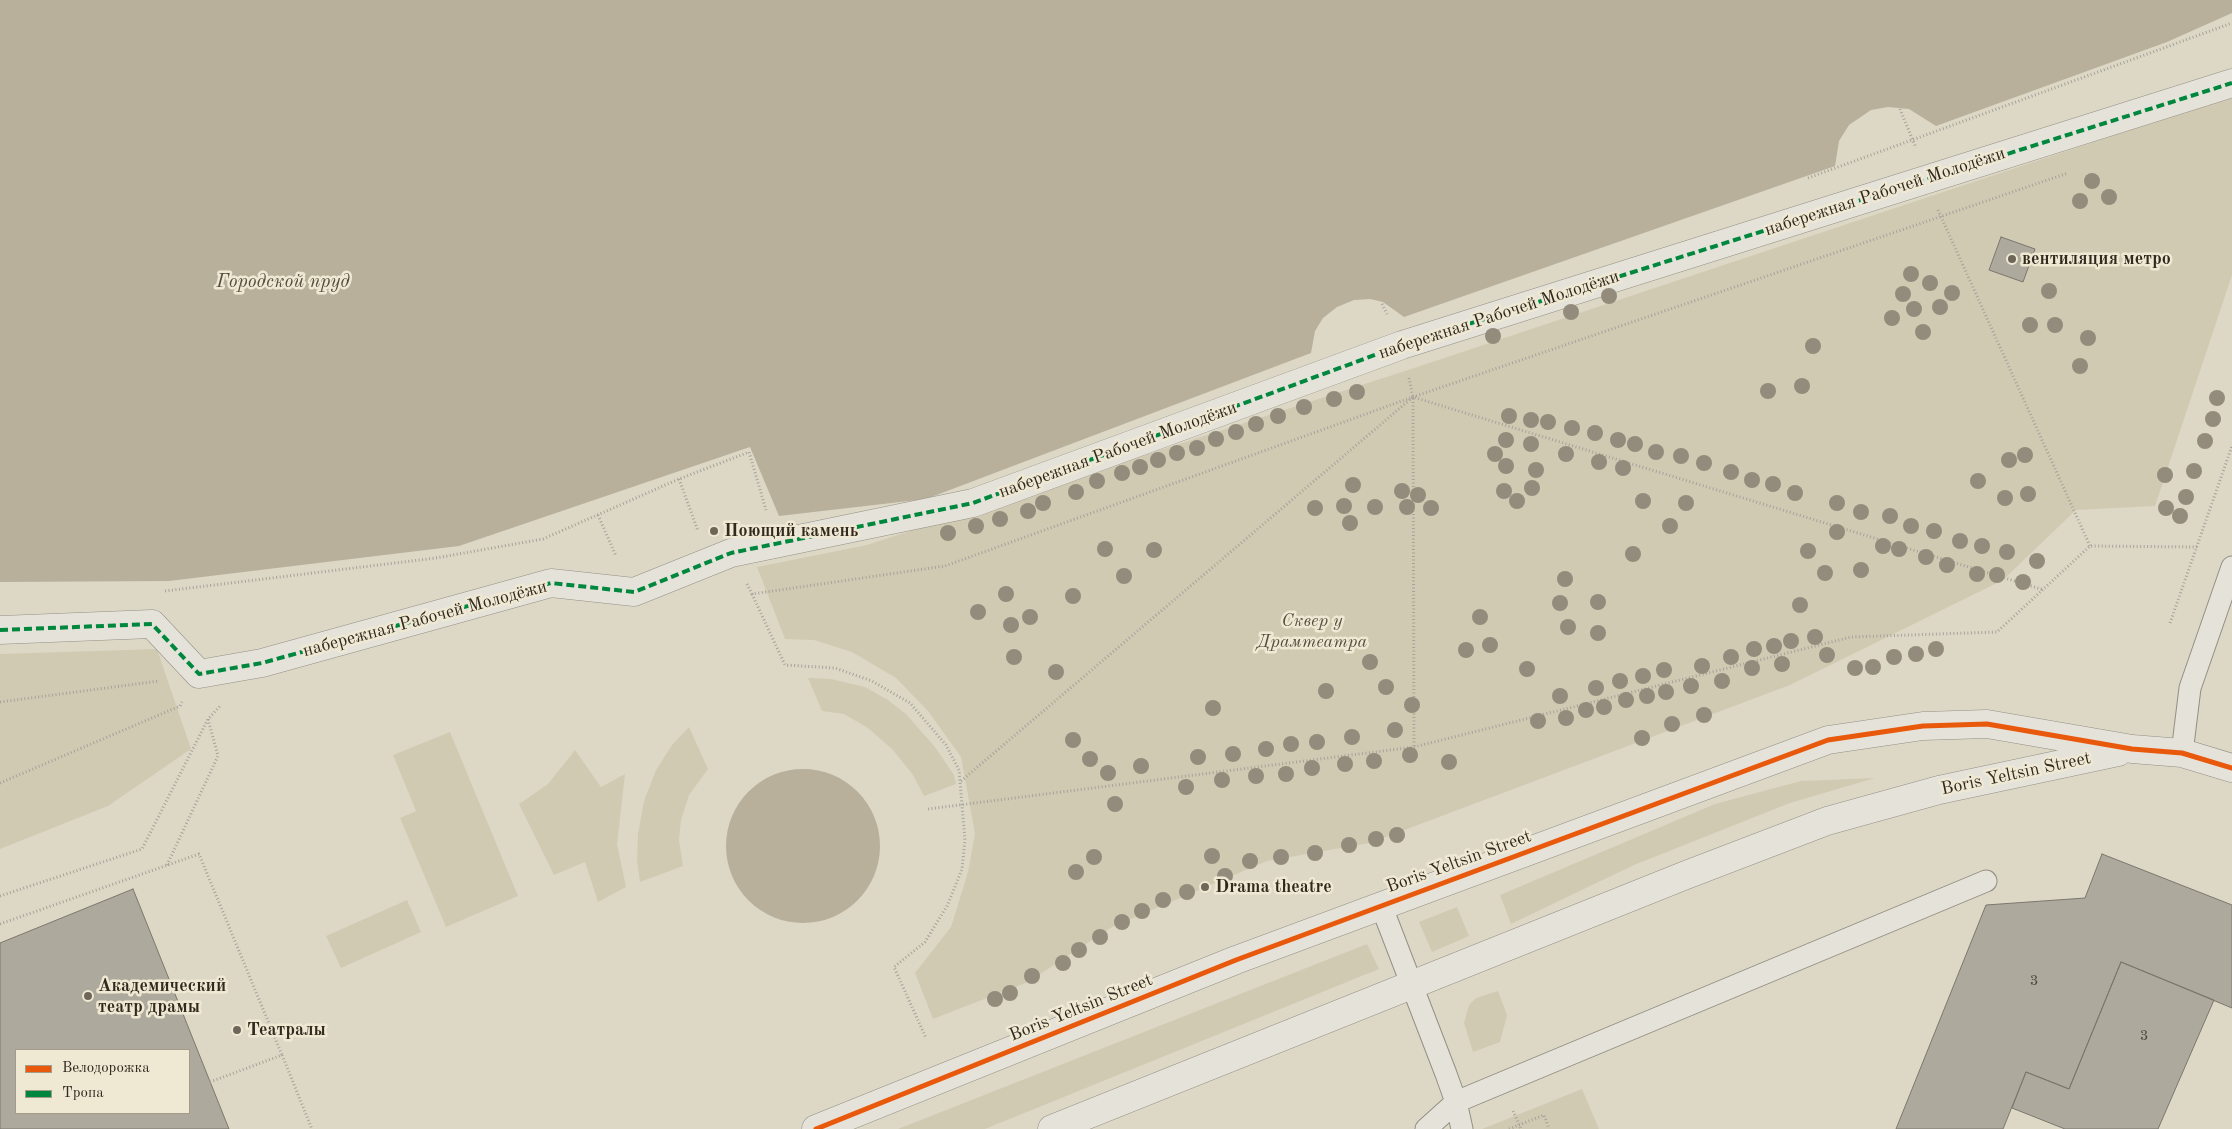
<!DOCTYPE html>
<html>
<head>
<meta charset="utf-8">
<style>
	body { margin:0 }
	#map { position:relative; width:2232px; height:1129px; overflow:hidden; background:#ddd8c6; font-family:"Old Standard TT",serif }
	canvas { display:block }
	.legend { position:absolute; left:15px; top:1049px; width:175px; height:65px; box-sizing:border-box; background:#efe9d4; border:1px solid #a39c8b; margin:0; padding:6px 9px; list-style:none; font-size:15px; color:#31281e }
	.legend li { display:flex; align-items:center; gap:10px; height:25px }
	.legend b { width:25px; border:1px solid #a39c8b }
</style>
</head>
<body>
<div id="map">
<canvas width="2232" height="1129"></canvas>
<ul class="legend">
<li><b style="height:6px;background:#e8590c"></b>Велодорожка</li>
<li><b style="height:6px;background:#00873e"></b>Тропа</li>
</ul>
</div>
<script>
const g = document.querySelector('canvas').getContext('2d');
g.lineJoin = 'round';
function fillPath(path, color) { g.fillStyle = color; g.fill(path, 'evenodd'); }
const toPath = rows => new Path2D(rows.map(r => 'M' + r).join(''));
function trace(path, color, width, dash) { g.strokeStyle = color; g.lineWidth = width; g.lineCap = dash ? 'butt' : 'round'; g.setLineDash(dash || []); g.stroke(path); }
function drawText(font, color, halo, rows, align = 'center') {
  g.font = font + ' "Old Standard TT",serif'; g.lineWidth = 5; g.setLineDash([]); g.textBaseline = 'middle'; g.strokeStyle = halo; g.fillStyle = color; for (const [text, x, y, turn = 0] of rows) {
    g.save(); g.translate(x, y); g.rotate((+turn || 0) * Math.PI / 180); g.textAlign = isNaN(turn) ? turn : align; if (halo) g.strokeText(text, 0, 0); g.fillText(text, 0, 0); g.restore();
  }
}
const green = toPath([
	[2232,96,2232,275,2155,506,2076,510,2003,580,1790,685,1370,843,1267,861,1112,927,1028,982,933,1019,915,973,951,927,968,872,975,834,961,757,928,711,896,678,852,652,814,640,785,639,757,567,867,545,1408,370],
	[157,649,191,749,108,806,0,849,0,654],
	[808,678,831,679,865,687,888,700,906,714,935,747,954,775,956,784,924,796,913,775,893,750,868,728,844,714,822,711],
	[689,727,708,769,689,795,681,820,679,840,683,866,640,882,637,860,638,834,644,801,656,770,672,745],
	[450,732,518,896,446,927,400,818,416,811,393,755],
	[575,750,601,787,625,774,617,844,626,887,598,902,585,862,554,875,519,804,548,784],
	[1875,778,1790,803,1634,865,1511,924,1500,895,1715,804,1801,781],
	[407,900,421,932,341,968,326,936],
	[1457,907,1469,936,1432,952,1419,922],
	[1367,944,1379,969,985,1129,898,1129],
	[1498,991,1507,1015,1500,1042,1473,1052,1464,1023,1469,1005,1476,998],
	[1582,1089,1599,1129,1482,1129]
]);
const water = toPath([
	[0,0,2232,0,2232,13,2167,42,1936,126,1909,109,1888,107,1871,110,1849,125,1839,141,1835,166,1404,317,1383,302,1370,299,1354,300,1337,307,1323,318,1315,331,1311,353,926,499,779,516,750,447,459,546,169,581,0,582],
	'726 846a77 77 0 1 1 154 0a77 77 0 1 1-154 0Z'
]);
const building = toPath([
	[2001,237,2035,249,2023,282,1989,270,2001,237],
	[2102,854,2232,905,2232,1008,2121,962,2069,1089,2026,1072,2003,1129,1896,1129,1986,905,2085,898,2102,854],
	[133,889,229,1129,0,1129,0,943,133,889],
	[16,1050,189,1050,189,1113,16,1113,16,1050],
	[2121,962,2214,1000,2158,1129,2065,1129,2012,1108,2026,1072,2069,1089,2121,962]
]);
const path = toPath([
	[1900,109,1916,148],
	[1808,178,2232,23],
	[1938,210,2090,546],
	[1382,304,1387,314],
	[1409,378,1413,397,1414,747],
	[679,479,698,531],
	[598,515,616,556],
	[747,584,752,594,945,566,1413,397,2068,173],
	[165,591,436,558,543,539,679,479,749,452,766,510],
	[752,594,785,665,835,668,872,681,910,703,946,745,959,770,965,840,962,869,947,906,925,942,894,967,926,1038],
	[2170,623,2232,446],
	[0,702,159,681],
	[961,781,1413,397,2044,590],
	[0,783,180,706,182,702],
	[928,809,1414,747,1851,637,1997,632,2090,546,2197,547],
	[167,865,218,756,208,719],
	[0,896,142,849,208,719,221,705],
	[0,924,199,854,282,1055],
	[210,1082,282,1055,312,1129],
	[1513,1111,1521,1129],
	[1509,1129,1544,1115,1549,1129]
]);
const service = toPath([
	[2182,753,2190,688,2232,567],
	[1381,905,1446,1074,1456,1102,1462,1129],
	[1426,1129,1456,1102,1986,881]
]);
const pedestrian = toPath([
	[0,630,152,624,199,674,262,663,551,583,634,592,731,553,973,503,1402,345,2232,83]
]);
const tertiary = toPath([
	[816,1129,1236,960,1828,740,1923,726,1987,724,2132,749,2182,753,2232,768],
	[1052,1129,1686,875,1827,821,1939,790,2118,752]
]);
const quiet = toPath([
	[0,630,152,624,199,674,262,663,551,583,634,592,731,553,973,503,1402,345,2232,83]
]);
const cycleway = toPath([
	[816,1129,1236,960,1828,740,1923,726,1987,724,2132,749,2182,753,2232,768]
]);
const trees = [
	[2092,181],
	[2109,197],
	[2080,201],
	[1911,274],
	[1930,283],
	[2049,291],
	[1952,293],
	[1903,294],
	[1609,296],
	[1940,307],
	[1914,309],
	[1571,312],
	[1892,318],
	[2030,325],
	[2055,325],
	[1923,332],
	[1493,336],
	[2088,338],
	[1813,346],
	[2080,366],
	[1802,386],
	[1768,391],
	[1357,392],
	[2217,398],
	[1334,399],
	[1304,407],
	[1278,416],
	[1509,416],
	[2213,419],
	[1531,420],
	[1548,422],
	[1256,424],
	[1572,428],
	[1236,432],
	[1595,433],
	[1216,439],
	[1506,440],
	[1618,440],
	[2205,441],
	[1531,444],
	[1635,444],
	[1197,448],
	[1656,452],
	[1177,453],
	[1495,454],
	[1566,454],
	[2025,455],
	[1681,456],
	[1158,460],
	[2009,460],
	[1599,462],
	[1704,463],
	[1506,466],
	[1140,467],
	[1623,468],
	[1536,470],
	[2194,471],
	[1731,472],
	[1122,473],
	[2165,475],
	[1752,480],
	[1097,481],
	[1978,481],
	[1773,484],
	[1353,485],
	[1532,488],
	[1402,491],
	[1504,491],
	[1076,492],
	[1795,493],
	[2028,494],
	[1418,495],
	[2186,497],
	[2005,498],
	[1517,501],
	[1643,501],
	[1043,503],
	[1686,503],
	[1837,503],
	[1344,506],
	[1375,507],
	[1407,507],
	[1315,508],
	[1431,508],
	[2166,508],
	[1028,511],
	[1861,512],
	[1890,516],
	[2180,516],
	[1000,519],
	[1350,523],
	[976,526],
	[1670,526],
	[1911,526],
	[1934,531],
	[1837,532],
	[948,533],
	[1960,541],
	[1883,546],
	[1982,546],
	[1105,549],
	[1899,549],
	[1154,550],
	[1808,551],
	[2007,552],
	[1633,554],
	[1926,557],
	[2037,561],
	[1947,565],
	[1861,570],
	[1825,573],
	[1977,574],
	[1997,575],
	[1124,576],
	[1565,579],
	[2023,582],
	[1006,594],
	[1073,596],
	[1598,602],
	[1560,603],
	[1800,605],
	[978,612],
	[1030,617],
	[1480,617],
	[1011,625],
	[1568,627],
	[1598,633],
	[1815,637],
	[1791,641],
	[1490,645],
	[1774,646],
	[1754,649],
	[1936,649],
	[1466,650],
	[1916,654],
	[1827,655],
	[1014,657],
	[1731,657],
	[1894,657],
	[1370,662],
	[1782,664],
	[1702,666],
	[1873,667],
	[1752,668],
	[1855,668],
	[1527,669],
	[1664,670],
	[1056,672],
	[1643,676],
	[1620,681],
	[1722,681],
	[1691,686],
	[1386,687],
	[1596,688],
	[1326,691],
	[1666,692],
	[1560,696],
	[1647,696],
	[1626,700],
	[1412,705],
	[1604,707],
	[1213,708],
	[1586,710],
	[1704,715],
	[1566,718],
	[1538,721],
	[1672,724],
	[1395,730],
	[1352,737],
	[1642,738],
	[1073,740],
	[1317,742],
	[1291,744],
	[1266,749],
	[1233,754],
	[1410,755],
	[1198,757],
	[1090,759],
	[1374,761],
	[1449,762],
	[1345,764],
	[1141,766],
	[1312,768],
	[1108,773],
	[1286,774],
	[1256,776],
	[1222,780],
	[1186,787],
	[1115,804],
	[1397,835],
	[1376,839],
	[1349,845],
	[1315,853],
	[1212,856],
	[1094,857],
	[1281,857],
	[1250,861],
	[1076,872],
	[1225,876],
	[1187,892],
	[1163,900],
	[1142,911],
	[1122,922],
	[1100,937],
	[1079,950],
	[1063,963],
	[1032,976],
	[1010,993],
	[995,999]
];
const markers = [
	[2012,259,5,"#6d6659"],
	[714,531,5,"#6d6659"],
	[1205,887,5,"#6d6659"],
	[88,996,5,"#6d6659"],
	[237,1030,5,"#6d6659"]
];
const numberNames = [
	["3",2034,981],
	["3",2144,1036]
];
const streetNames = [
	["набережная Рабочей Молодёжи",1885,192,-18],
	["набережная Рабочей Молодёжи",1499,315,-18],
	["набережная Рабочей Молодёжи",1118,450,-20],
	["набережная Рабочей Молодёжи",425,619,-15],
	["Boris Yeltsin Street",2016,774,-12],
	["Boris Yeltsin Street",1459,862,-20],
	["Boris Yeltsin Street",1081,1008,-22]
];
const poiNames = [
	["вентиляция метро",2022,259],
	["Поющий камень",724,531],
	["Drama theatre",1215,887],
	["Академический",98,986],
	["театр драмы",98,1007],
	["Театралы",247,1030]
];
const parkNames = [
	["Сквер у",1312,621],
	["Драмтеатра",1312,642]
];
const waterNames = [
	["Городской пруд",283,282]
];
fillPath(green, '#d1cab2');
fillPath(water, '#b8b09a');
fillPath(building, '#ada99d');
trace(building, '#7b776d', 1);
trace(service, '#938f84', 23);
trace(pedestrian, '#938f84', 29);
trace(tertiary, '#938f84', 29);
trace(path, '#a5a29b', 3, [1, 2.5]);
trace(service, '#e5e2da', 21);
trace(pedestrian, '#e5e2da', 28);
trace(tertiary, '#e5e2da', 28);
trace(quiet, '#00873e', 4, [8, 4]);
trace(cycleway, '#e8590c', 5);
g.fillStyle = '#938c7c';
for (const [x, y] of trees) { g.beginPath(); g.arc(x, y, 8, 0, 2 * Math.PI); g.fill(); }
for (const [x, y, r, color] of markers) { const dot = new Path2D(); dot.arc(x, y, r, 0, 2 * Math.PI); g.fillStyle = color; g.fill(dot); trace(dot, '#efe9d4', 2); }
drawText('15px', '#50483e', null, numberNames);
drawText('18px', '#31281e', '#efe9d4', streetNames);
drawText('bold 18px', '#31281e', '#efe9d4', poiNames, 'left');
drawText('italic 18px', '#564e3f', '#efe9d4', parkNames);
drawText('italic 19px', '#554c3e', '#efe9d4', waterNames);
</script>
</body>
</html>
